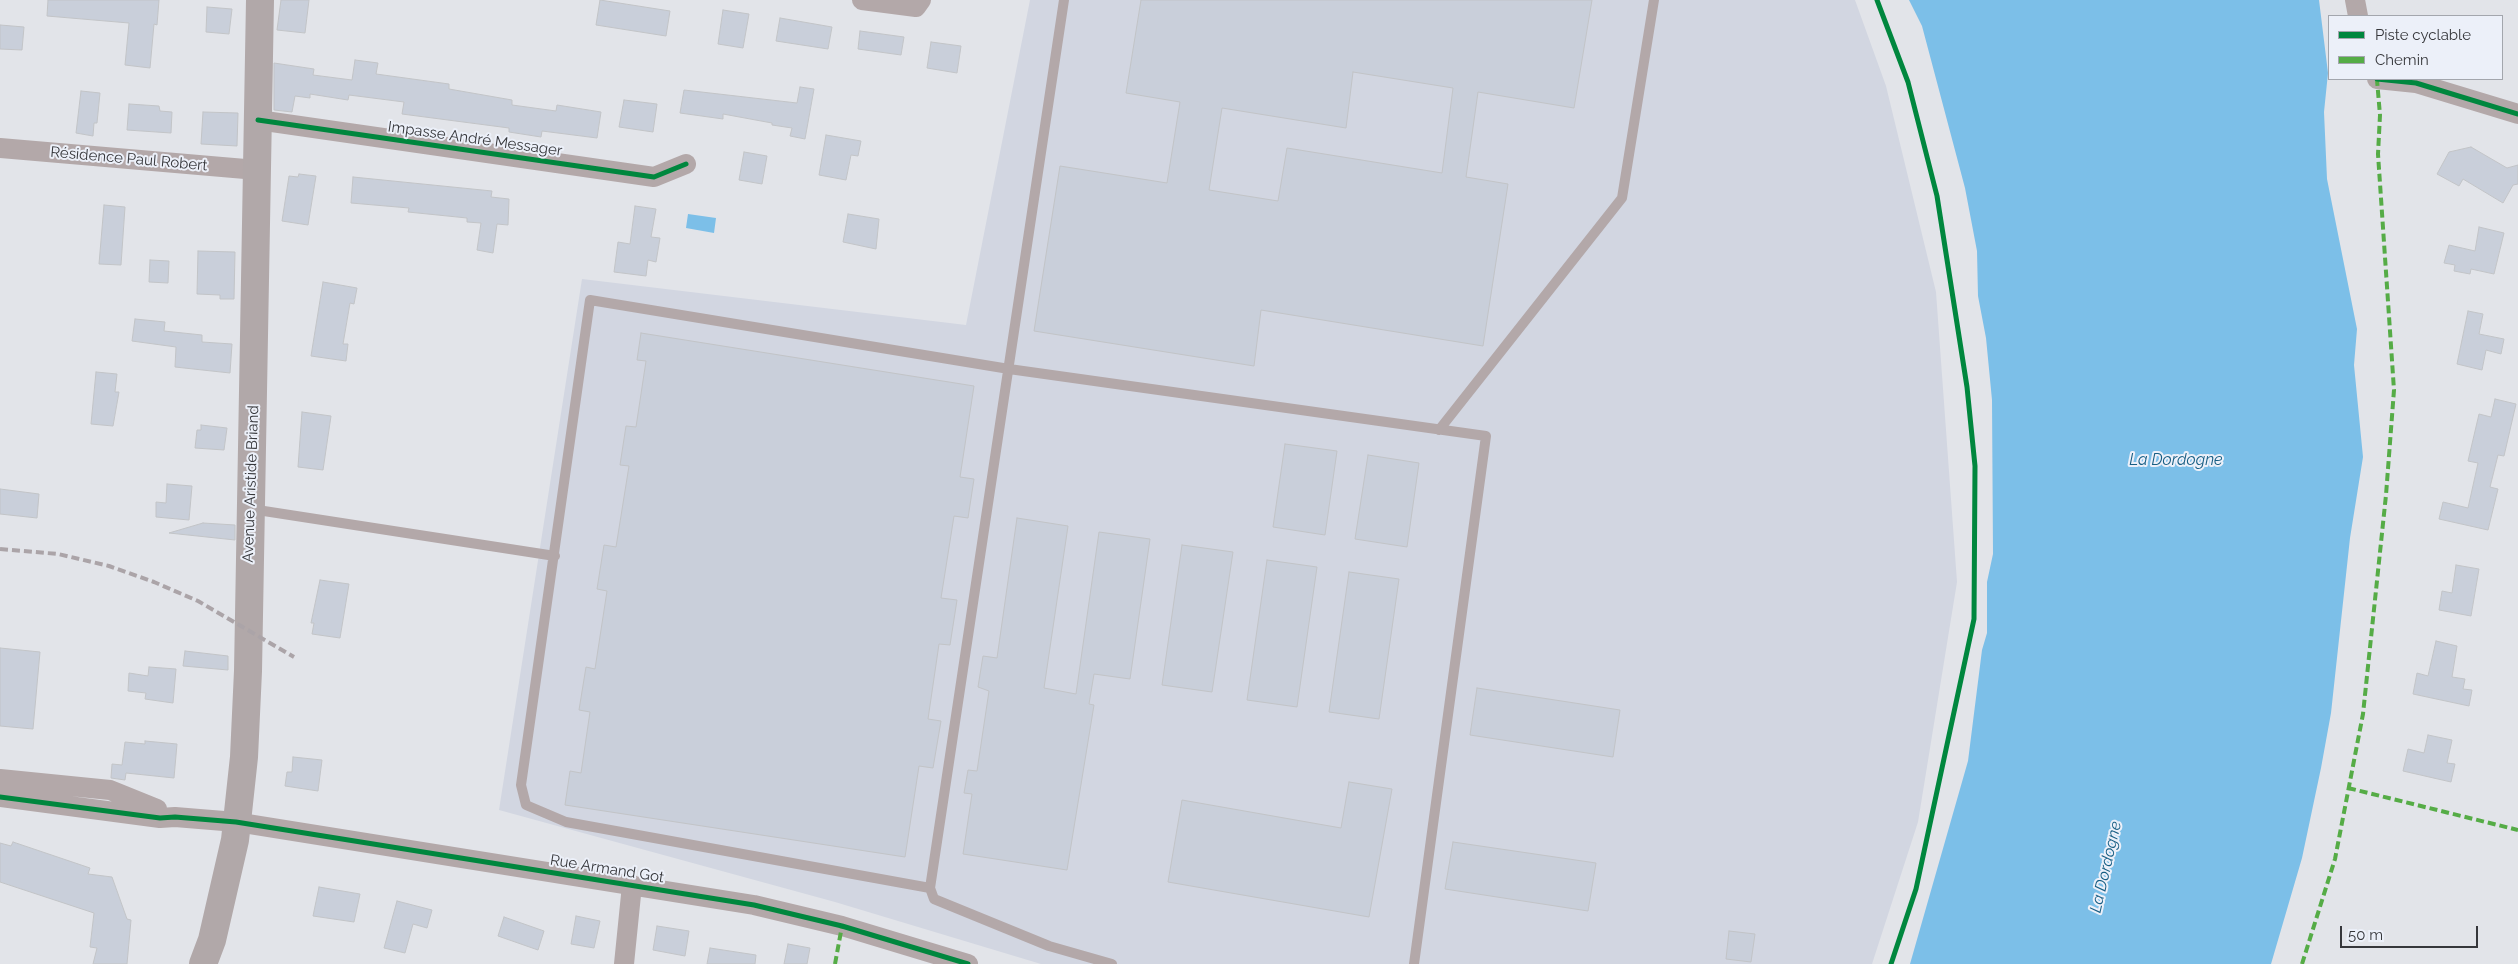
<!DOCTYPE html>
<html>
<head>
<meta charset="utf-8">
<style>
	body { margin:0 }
	#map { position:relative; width:2518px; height:964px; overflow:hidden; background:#e2e4e9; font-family:Raleway,sans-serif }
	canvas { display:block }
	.legend { position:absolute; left:2328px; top:15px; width:175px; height:65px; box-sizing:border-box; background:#ecf0f9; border:1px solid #a3a6ad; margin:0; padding:6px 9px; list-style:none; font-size:15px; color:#36373b }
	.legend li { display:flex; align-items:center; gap:10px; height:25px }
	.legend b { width:25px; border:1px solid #a3a6ad }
	.scale { position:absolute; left:2340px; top:926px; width:138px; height:22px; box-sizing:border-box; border:2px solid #36373b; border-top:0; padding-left:6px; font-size:15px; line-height:18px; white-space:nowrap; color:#36373b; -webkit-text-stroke:4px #ecf0f9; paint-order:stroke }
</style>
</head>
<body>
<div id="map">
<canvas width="2518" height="964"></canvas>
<ul class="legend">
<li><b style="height:6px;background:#00873e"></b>Piste cyclable</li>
<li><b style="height:6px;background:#55ac46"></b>Chemin</li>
</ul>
<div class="scale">50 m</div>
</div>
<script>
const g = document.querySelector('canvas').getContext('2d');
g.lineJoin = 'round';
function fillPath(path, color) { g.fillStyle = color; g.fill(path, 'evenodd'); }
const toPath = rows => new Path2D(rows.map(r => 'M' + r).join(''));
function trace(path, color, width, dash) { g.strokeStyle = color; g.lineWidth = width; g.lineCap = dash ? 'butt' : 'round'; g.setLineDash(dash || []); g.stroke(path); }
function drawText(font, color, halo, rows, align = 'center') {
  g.font = font + ' Raleway,sans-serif'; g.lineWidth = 4; g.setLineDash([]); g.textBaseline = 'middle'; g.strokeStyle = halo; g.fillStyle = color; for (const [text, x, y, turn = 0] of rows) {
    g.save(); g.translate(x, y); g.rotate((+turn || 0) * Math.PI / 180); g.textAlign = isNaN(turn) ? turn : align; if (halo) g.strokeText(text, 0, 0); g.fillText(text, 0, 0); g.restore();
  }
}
const built = toPath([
	[1030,0,1855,0,1886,86,1936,292,1957,582,1918,822,1872,964,1041,964,835,902,499,810,582,279,966,325]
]);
const water = toPath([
	[1909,0,2319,0,2328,73,2324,112,2327,179,2357,329,2354,365,2363,457,2350,538,2331,713,2321,768,2302,858,2271,964,1910,964,1968,761,1982,650,1987,633,1987,582,1993,554,1992,400,1986,338,1978,296,1977,251,1965,188,1922,26],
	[688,214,716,218,714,233,686,228]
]);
const building = toPath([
	[48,0,159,0,157,25,154,24,150,68,125,65,129,23,47,16,48,0],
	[281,0,309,0,305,33,277,30,281,0],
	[600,0,670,11,666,36,596,25,600,0],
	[1141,0,1592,0,1574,108,1478,92,1466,177,1508,184,1483,346,1261,310,1254,366,1034,331,1060,166,1167,183,1180,102,1126,93,1141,0],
	[1353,72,1453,88,1442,173,1287,148,1278,201,1209,190,1222,108,1346,128,1353,72],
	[207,7,232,9,229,34,206,32,207,7],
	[723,10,749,14,743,48,718,44,723,10],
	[780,18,832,27,828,49,776,41,780,18],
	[0,25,24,27,22,50,0,49,0,25],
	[860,31,904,37,901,55,858,49,860,31],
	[931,42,961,46,957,73,927,68,931,42],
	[355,60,378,63,376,74,449,84,449,89,512,100,512,105,556,111,557,105,601,112,597,138,542,131,541,137,509,132,509,128,402,114,404,102,349,95,348,100,310,94,310,98,295,96,292,112,274,110,274,63,314,69,313,75,352,80,355,60],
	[800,87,814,89,805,139,790,136,792,128,772,125,772,123,723,114,723,119,680,113,684,90,797,103,800,87],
	[81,91,100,93,97,123,94,123,93,136,76,133,81,91],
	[624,100,657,104,653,132,619,127,624,100],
	[129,104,159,106,160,111,172,112,171,133,127,130,129,104],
	[203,112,238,113,237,146,201,144,203,112],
	[826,135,861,141,858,156,851,155,846,180,819,175,826,135],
	[2471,147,2507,168,2518,165,2518,184,2513,185,2503,203,2463,179,2459,186,2437,174,2449,152,2471,147],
	[744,152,767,156,762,184,739,180,744,152],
	[299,174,316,176,308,225,282,221,289,176,298,177,299,174],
	[353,177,492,191,491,197,509,199,508,225,497,224,493,253,477,250,481,223,467,222,467,218,408,212,409,208,351,203,353,177],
	[104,205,125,207,121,265,99,264,104,205],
	[635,206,656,209,651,237,660,238,656,262,648,260,646,276,614,272,618,242,630,244,635,206],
	[848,214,879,219,876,249,843,242,848,214],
	[2479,227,2504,233,2494,274,2471,269,2470,274,2454,271,2455,265,2444,263,2449,245,2475,251,2479,227],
	[198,251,235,252,234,299,220,299,220,295,197,294,198,251],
	[150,260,169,261,168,283,149,282,150,260],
	[323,282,357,288,354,304,350,303,343,344,348,344,346,361,311,356,323,282],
	[2468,311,2483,314,2479,334,2504,339,2501,354,2486,350,2482,370,2457,364,2468,311],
	[135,319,165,322,164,331,202,335,202,342,232,344,230,373,175,367,176,347,132,341,135,319],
	[641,333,974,386,960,477,974,479,968,518,954,516,941,598,957,600,950,645,939,644,928,719,941,721,933,768,919,766,905,857,565,805,570,771,581,773,590,712,579,710,586,667,595,669,607,591,597,589,604,545,616,547,629,466,620,465,626,426,636,427,646,361,637,360,641,333],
	[96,372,117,374,115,392,119,392,113,426,91,424,96,372],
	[2495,399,2516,404,2504,456,2498,455,2490,487,2498,489,2488,530,2439,519,2443,502,2468,508,2478,463,2468,461,2479,414,2491,417,2495,399],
	[302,412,331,416,323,470,298,467,302,412],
	[201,425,227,428,224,450,195,448,197,430,201,430,201,425],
	[1285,444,1337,451,1325,535,1273,527,1285,444],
	[1368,455,1419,463,1407,547,1355,539,1368,455],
	[167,484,192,486,189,520,156,517,156,502,166,503,167,484],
	[0,489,39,494,37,518,0,514,0,489],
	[1017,518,1068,526,1044,688,1076,694,1099,532,1150,539,1130,679,1094,674,1089,704,1094,705,1067,870,963,854,972,794,964,793,968,770,977,771,989,691,978,687,983,656,997,658,1017,518],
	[203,523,235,525,235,540,169,533,203,523],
	[1182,545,1233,552,1212,692,1162,685,1182,545],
	[1267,560,1317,567,1297,707,1247,700,1267,560],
	[2456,565,2479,569,2471,616,2439,610,2442,591,2452,593,2456,565],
	[1349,572,1399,579,1379,719,1329,712,1349,572],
	[320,580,349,584,340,638,312,634,314,623,311,623,320,580],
	[2436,641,2457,646,2452,677,2465,679,2463,689,2472,690,2469,706,2413,694,2417,673,2428,676,2436,641],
	[0,648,40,652,33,729,0,726,0,648],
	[185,651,228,656,228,670,183,666,185,651],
	[149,667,176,669,173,703,145,699,146,693,128,691,129,673,148,676,149,667],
	[1477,688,1620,710,1613,757,1470,735,1477,688],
	[2428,735,2452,740,2447,763,2455,764,2451,782,2403,771,2408,749,2424,753,2428,735],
	[145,741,177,744,174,778,126,773,125,780,111,778,112,764,122,765,125,742,145,744,145,741],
	[293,757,322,760,318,791,285,786,287,772,292,772,293,757],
	[1349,782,1392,789,1369,917,1168,882,1182,800,1341,828,1349,782],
	[13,842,90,868,88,874,112,877,127,919,131,920,127,964,93,964,97,948,90,947,94,913,0,882,0,843,11,846,13,842],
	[1453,842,1596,863,1588,911,1445,889,1453,842],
	[319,887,360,894,354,922,313,916,319,887],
	[397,901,432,910,427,928,413,924,405,953,384,948,397,901],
	[576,916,600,921,594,948,571,944,576,916],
	[504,917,544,931,538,950,498,936,504,917],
	[657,926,689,931,685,956,653,950,657,926],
	[1729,931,1755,934,1751,962,1726,959,1729,931],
	[788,944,810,948,807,964,784,964,788,944],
	[710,948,756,955,755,964,707,964,710,948]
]);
const lane = toPath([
	[1439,430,1622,198,1654,0],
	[251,509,555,556],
	[930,888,1064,0],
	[1112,964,1049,946,934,899,930,888,566,822,526,805,521,785,590,300,1009,369,1486,436,1414,964]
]);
const street = toPath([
	[862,0,916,7,921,0],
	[2355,0,2358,16],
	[2377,79,2416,83,2518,114],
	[258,120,654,177,686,164],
	[0,148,257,170],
	[0,779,110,790,157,809],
	[0,797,160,818,175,817,236,822,754,905,842,926,968,964],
	[624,964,632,885]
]);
const secondary = toPath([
	[203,964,212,940,235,840,244,757,248,671,260,0]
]);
const rail = toPath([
	[0,549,58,554,109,566,154,582,198,601,294,657]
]);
const quiet = toPath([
	[2348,788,2518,830],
	[835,964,842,926],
	[2302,964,2335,859,2363,714,2386,495,2394,390,2378,154,2380,115,2377,80]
]);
const cycleway = toPath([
	[1877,0,1908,82,1937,196,1967,387,1975,466,1974,619,1916,889,1891,964],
	[2377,79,2416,83,2518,114],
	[258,120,654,177,686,164],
	[0,797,160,818,175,817,236,822,754,905,842,926,968,964]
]);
const streetNames = [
	["Impasse André Messager",475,139,8],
	["Résidence Paul Robert",129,159,5],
	["Avenue Aristide Briand",251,484,-88],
	["Rue Armand Got",607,869,9]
];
const waterNames = [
	["La Dordogne",2176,460],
	["La Dordogne",2106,867,-77]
];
fillPath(built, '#d2d6e1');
fillPath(water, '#7cbfe8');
fillPath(building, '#c9cfda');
trace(building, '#c2c4c7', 1);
trace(lane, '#b3a8a9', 10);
trace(street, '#b3a8a9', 20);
trace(secondary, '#b1a8a9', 28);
trace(rail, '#aba4a8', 4, [8, 4]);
trace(quiet, '#55ac46', 4, [8, 4]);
trace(cycleway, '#00873e', 5);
drawText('15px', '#36373b', '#ecf0f9', streetNames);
drawText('italic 16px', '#175e84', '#ecf0f9', waterNames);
</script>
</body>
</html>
